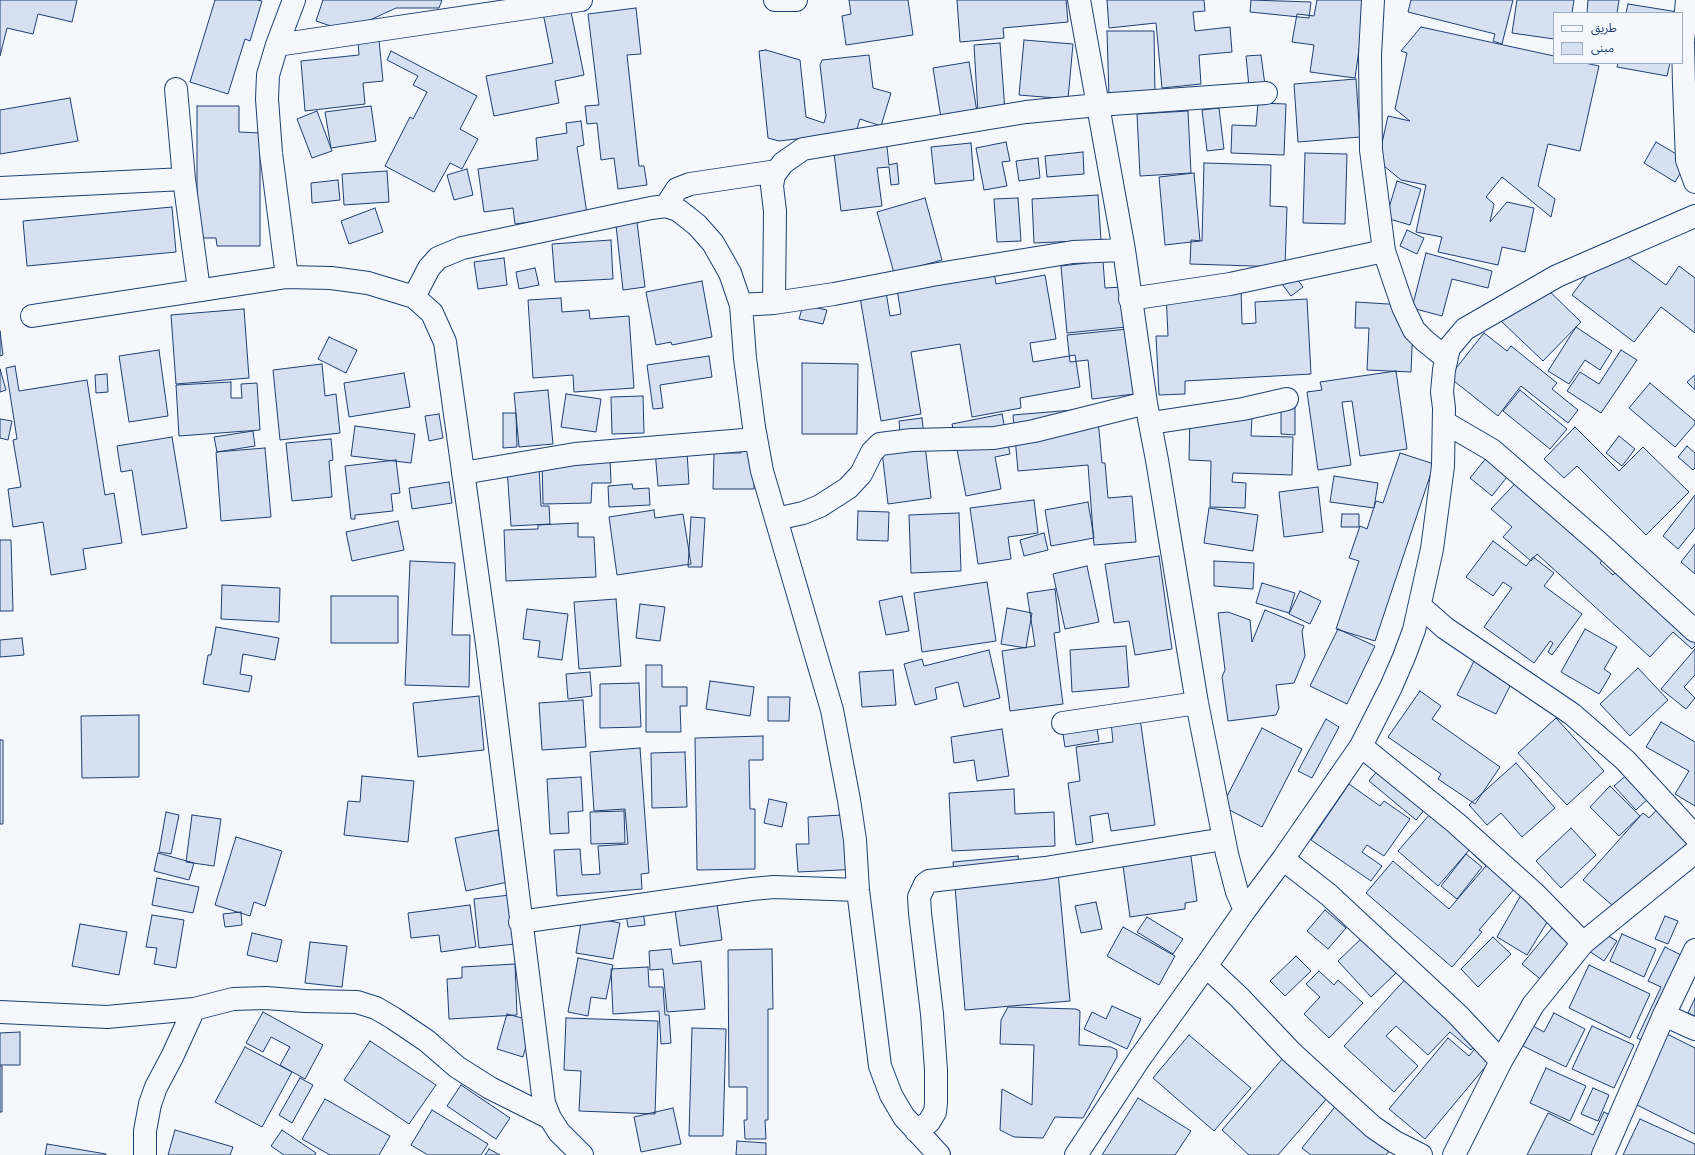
<!DOCTYPE html>
<html>
<head>
<meta charset="utf-8">
<style>
	body { margin:0 }
	#map { position:relative; width:1695px; height:1155px; overflow:hidden; background:#f4f7fb; font-family:"Nunito Sans","Noto Sans Arabic",sans-serif }
	canvas { display:block }
	.legend { position:absolute; left:1553px; top:12px; width:130px; height:52px; box-sizing:border-box; background:#f4f7fb; border:1px solid #9eadc5; margin:0; padding:5px 7px; list-style:none; font-size:12px; color:#1d3f73 }
	.legend li { display:flex; align-items:center; gap:8px; height:20px }
	.legend b { width:20px; border:1px solid #9eadc5 }
</style>
</head>
<body>
<div id="map">
<canvas width="1695" height="1155"></canvas>
<ul class="legend">
<li><b style="height:5px;background:#f4f7fb"></b>طريق</li>
<li><b style="height:11px;background:#d5e0f0"></b>مبنى</li>
</ul>
</div>
<script>
const g = document.querySelector('canvas').getContext('2d');
g.lineJoin = 'round';
function fillPath(path, color) { g.fillStyle = color; g.fill(path, 'evenodd'); }
const toPath = rows => new Path2D(rows.map(r => 'M' + r).join(''));
function trace(path, color, width, dash) { g.strokeStyle = color; g.lineWidth = width; g.lineCap = dash ? 'butt' : 'round'; g.setLineDash(dash || []); g.stroke(path); }
const building = toPath([
	[0,0,77,0,72,22,38,14,33,34,7,28,0,56,0,0],
	[215,0,257,0,262,1,250,41,245,39,228,94,190,82,215,0],
	[323,0,442,0,439,8,396,8,346,31,316,21,323,0],
	[849,0,908,0,913,35,846,45,842,16,851,14,849,0],
	[957,0,1066,0,1068,22,1003,28,1004,38,960,42,957,0],
	[1107,0,1204,0,1205,11,1193,12,1195,31,1230,27,1232,52,1199,55,1201,84,1162,88,1156,23,1109,28,1107,0],
	[1251,0,1311,2,1309,18,1250,12,1251,0],
	[1317,0,1366,0,1355,78,1310,72,1314,45,1292,42,1297,14,1314,16,1317,0],
	[1411,0,1513,0,1502,44,1493,41,1495,34,1408,12,1411,0],
	[1517,0,1574,0,1572,13,1554,13,1554,39,1512,33,1517,0],
	[1588,0,1619,0,1617,13,1587,13,1588,0],
	[1628,4,1678,12,1678,13,1626,13,1628,4],
	[570,7,584,75,555,81,559,103,494,116,486,76,553,63,543,13,570,7],
	[636,8,641,54,627,55,639,166,644,166,647,185,618,189,614,158,601,160,597,123,587,124,585,106,599,105,588,14,636,8],
	[1421,27,1554,56,1554,63,1585,63,1599,66,1580,151,1548,144,1538,186,1555,199,1551,217,1502,177,1486,197,1494,204,1490,222,1507,202,1534,208,1525,252,1502,247,1498,265,1438,252,1442,237,1416,232,1426,185,1401,180,1378,161,1388,116,1410,121,1395,109,1407,53,1401,51,1421,27],
	[1107,31,1154,31,1155,97,1109,98,1107,31],
	[379,40,383,81,363,83,365,104,305,111,301,61,359,55,358,42,379,40],
	[1024,40,1073,44,1068,99,1019,95,1024,40],
	[1000,43,1005,111,978,113,974,45,1000,43],
	[766,50,800,60,806,117,824,123,826,116,820,65,822,60,869,55,873,88,891,93,881,126,860,119,856,132,779,141,768,138,759,51,766,50],
	[391,51,477,96,460,129,478,139,462,169,450,163,434,192,385,166,410,117,413,119,427,92,413,85,418,76,387,60,391,51],
	[1261,55,1265,85,1249,87,1246,56,1261,55],
	[969,62,977,112,941,118,933,68,969,62],
	[1618,63,1670,63,1667,76,1617,67,1618,63],
	[1356,79,1360,137,1298,142,1294,84,1356,79],
	[70,98,78,141,0,154,0,110,70,98],
	[1258,103,1286,104,1284,155,1231,153,1232,125,1256,126,1258,103],
	[197,106,239,106,239,132,260,133,260,246,217,246,216,238,197,238,197,106],
	[371,106,376,141,331,148,325,112,371,106],
	[1219,108,1224,149,1207,151,1202,110,1219,108],
	[317,111,332,151,312,158,297,119,317,111],
	[1188,111,1191,173,1140,176,1137,114,1188,111],
	[581,121,584,145,577,147,587,214,515,224,513,208,484,212,478,169,538,160,536,138,567,133,566,123,581,121],
	[886,138,889,165,897,163,899,184,891,185,889,167,877,168,882,206,841,211,833,145,886,138],
	[1006,142,1010,161,1002,162,1007,186,984,190,976,148,1006,142],
	[1656,142,1688,161,1675,182,1644,163,1656,142],
	[971,143,974,180,935,184,931,147,971,143],
	[1083,152,1084,174,1047,177,1045,156,1083,152],
	[1305,153,1347,154,1345,224,1303,223,1305,153],
	[1038,158,1040,178,1019,181,1016,161,1038,158],
	[1204,163,1271,165,1270,206,1287,207,1285,267,1190,264,1191,240,1202,241,1204,163],
	[467,169,473,195,454,200,447,175,467,169],
	[387,171,389,202,344,205,342,174,387,171],
	[1194,173,1200,241,1165,245,1159,177,1194,173],
	[338,180,340,200,312,203,311,183,338,180],
	[1397,181,1421,189,1410,225,1386,218,1397,181],
	[1098,195,1101,240,1034,243,1032,199,1098,195],
	[925,198,942,260,894,273,877,212,925,198],
	[1018,198,1021,241,997,242,994,199,1018,198],
	[172,207,176,252,27,266,23,221,172,207],
	[375,208,383,232,349,244,341,221,375,208],
	[636,214,645,287,623,290,615,216,636,214],
	[1407,230,1424,238,1417,254,1400,246,1407,230],
	[611,240,613,279,555,282,552,244,611,240],
	[1610,244,1666,285,1679,266,1695,278,1695,333,1661,307,1634,342,1572,295,1610,244],
	[1426,253,1492,271,1488,288,1452,279,1442,316,1412,308,1426,253],
	[504,258,507,285,478,289,474,262,504,258],
	[1103,261,1105,288,1122,287,1126,327,1067,333,1061,266,1103,261],
	[535,268,539,285,519,289,516,272,535,268],
	[1291,271,1303,287,1291,296,1279,280,1291,271],
	[994,272,996,284,1045,275,1056,339,1030,343,1033,362,1075,355,1080,387,1020,398,1021,408,972,417,960,344,911,352,921,414,881,421,860,297,886,292,890,316,901,314,897,289,994,272],
	[702,281,712,337,672,345,671,342,656,345,646,292,702,281],
	[1539,281,1581,322,1543,361,1501,321,1539,281],
	[1241,288,1242,324,1256,323,1255,302,1307,299,1311,374,1185,381,1185,394,1159,395,1156,336,1168,336,1166,292,1241,288],
	[561,298,562,312,589,310,590,319,629,316,634,388,574,392,573,375,533,378,528,300,561,298],
	[1356,302,1404,305,1413,324,1411,372,1367,370,1369,328,1355,328,1356,302],
	[803,305,827,310,823,324,799,319,803,305],
	[244,309,249,378,176,384,171,315,244,309],
	[1576,327,1612,351,1600,370,1585,360,1569,384,1548,371,1576,327],
	[1128,329,1134,394,1092,399,1088,360,1070,362,1067,335,1128,329],
	[0,331,3,355,0,356,0,331],
	[1484,333,1507,351,1511,346,1557,383,1552,389,1578,410,1568,423,1521,386,1498,416,1449,377,1484,333],
	[329,337,357,350,346,373,318,359,329,337],
	[159,350,168,416,129,422,119,356,159,350],
	[1621,350,1637,360,1601,413,1567,391,1580,372,1599,384,1621,350],
	[709,356,712,377,660,385,663,408,653,409,647,365,709,356],
	[802,363,858,364,857,434,802,434,802,363],
	[322,364,325,396,336,394,340,433,280,440,273,370,322,364],
	[15,366,19,391,87,380,105,495,114,493,122,543,83,549,86,569,51,575,43,522,13,527,8,489,21,487,13,440,17,439,6,368,15,366],
	[0,369,6,390,0,392,0,369],
	[1396,371,1407,449,1360,456,1352,401,1342,402,1351,465,1318,470,1307,392,1322,390,1320,382,1396,371],
	[404,373,410,407,349,417,344,383,404,373],
	[107,374,108,392,96,393,95,375,107,374],
	[1695,375,1695,390,1687,382,1695,375],
	[231,382,231,398,242,398,241,384,257,383,260,430,179,436,176,385,231,382],
	[1650,383,1695,421,1695,424,1675,447,1629,408,1650,383],
	[548,390,553,444,519,447,514,393,548,390],
	[1520,390,1567,429,1550,449,1503,411,1520,390],
	[566,394,601,399,596,432,561,427,566,394],
	[1281,395,1295,395,1295,435,1281,434,1281,395],
	[643,396,644,433,612,434,611,397,643,396],
	[1097,408,1102,463,1105,463,1108,498,1132,496,1136,542,1094,545,1088,465,1018,471,1013,415,1097,408],
	[503,413,516,413,517,447,503,448,503,413],
	[439,414,443,438,429,441,425,416,439,414],
	[1002,414,1010,454,995,457,1001,489,966,496,952,424,1002,414],
	[1190,415,1252,416,1251,436,1293,437,1292,475,1233,473,1232,482,1246,483,1245,508,1210,507,1211,461,1189,460,1190,415],
	[922,418,931,498,888,504,880,434,900,432,899,421,922,418],
	[0,419,12,421,8,440,0,438,0,419],
	[355,426,415,434,411,463,351,456,355,426],
	[1575,427,1619,471,1643,447,1689,492,1646,535,1577,466,1564,478,1544,459,1575,427],
	[253,431,255,446,217,452,214,437,253,431],
	[686,436,689,484,658,486,654,439,686,436],
	[1619,436,1635,449,1622,466,1606,453,1619,436],
	[172,437,187,528,142,535,132,470,121,472,117,446,172,437],
	[331,439,333,460,329,461,332,497,292,501,286,443,331,439],
	[742,444,755,445,754,489,713,489,714,453,741,453,742,444],
	[1687,446,1695,453,1695,468,1693,470,1678,457,1687,446],
	[265,448,271,517,221,521,216,452,265,448],
	[1492,451,1514,468,1492,496,1470,478,1492,451],
	[1400,453,1434,464,1375,641,1336,629,1359,561,1349,558,1360,526,1367,529,1376,501,1383,503,1400,453],
	[610,457,611,483,592,483,591,503,543,504,542,458,610,457],
	[396,460,400,493,391,494,393,511,355,515,355,519,351,519,345,466,396,460],
	[539,466,541,506,549,506,550,524,511,526,507,468,539,466],
	[1526,472,1612,550,1600,563,1613,575,1623,564,1695,629,1695,646,1692,649,1673,632,1650,657,1537,554,1531,561,1503,537,1512,527,1491,509,1526,472],
	[1334,476,1378,483,1374,508,1330,502,1334,476],
	[449,482,452,503,412,509,409,488,449,482],
	[632,484,633,489,649,488,650,505,609,507,608,486,632,484],
	[1318,487,1323,532,1284,537,1279,492,1318,487],
	[1695,495,1695,528,1678,549,1663,536,1695,495],
	[1034,500,1038,533,1008,537,1011,559,978,564,970,508,1034,500],
	[1088,502,1094,538,1051,546,1045,510,1088,502],
	[1209,508,1258,515,1253,551,1204,543,1209,508],
	[654,510,655,518,683,514,691,564,617,575,609,517,654,510],
	[858,511,889,512,888,541,857,540,858,511],
	[959,513,961,571,911,573,909,515,959,513],
	[1342,514,1359,514,1359,527,1341,527,1342,514],
	[691,517,705,518,702,567,688,567,691,517],
	[398,521,404,550,352,561,346,532,398,521],
	[578,523,578,537,594,537,596,577,506,581,504,530,538,529,538,525,578,523],
	[1044,533,1048,550,1024,556,1020,540,1044,533],
	[0,540,11,540,13,611,0,611,0,540],
	[1493,541,1526,566,1533,557,1554,573,1544,586,1582,614,1552,655,1548,652,1553,643,1550,641,1534,663,1484,627,1512,588,1503,582,1493,596,1466,577,1493,541],
	[1695,544,1695,574,1681,562,1695,544],
	[1159,556,1172,649,1135,655,1129,621,1114,623,1105,564,1159,556],
	[410,561,455,563,452,635,470,635,469,687,405,685,410,561],
	[1214,561,1254,563,1253,589,1214,586,1214,561],
	[1087,566,1099,622,1065,629,1053,574,1087,566],
	[987,582,996,641,922,652,914,593,987,582],
	[1262,583,1295,593,1289,613,1256,603,1262,583],
	[222,585,280,588,279,622,221,619,222,585],
	[1055,589,1060,632,1054,633,1063,704,1010,711,1002,651,1035,646,1027,593,1055,589],
	[1300,591,1321,601,1310,624,1289,614,1300,591],
	[331,596,398,596,398,643,331,643,331,596],
	[902,596,909,631,886,635,879,601,902,596],
	[616,599,621,666,579,669,574,602,616,599],
	[640,604,665,607,660,641,636,638,640,604],
	[1007,608,1032,613,1026,648,1001,644,1007,608],
	[527,609,568,614,562,660,538,657,540,641,523,639,527,609],
	[1265,610,1304,626,1302,631,1305,656,1294,683,1276,685,1279,708,1276,715,1228,721,1222,677,1225,670,1218,613,1228,612,1250,620,1252,642,1265,610],
	[216,627,279,638,275,660,243,654,240,674,252,676,249,692,203,684,208,655,211,655,216,627],
	[1338,629,1375,646,1347,704,1310,686,1338,629],
	[1585,629,1617,647,1604,669,1611,674,1599,694,1561,672,1585,629],
	[22,638,24,655,0,657,0,640,22,638],
	[1126,646,1129,687,1072,692,1070,650,1126,646],
	[1695,649,1695,675,1684,687,1695,698,1686,709,1661,689,1695,649],
	[989,650,1000,698,964,707,958,682,935,688,937,699,915,705,904,664,922,659,924,666,989,650],
	[1478,653,1517,672,1496,714,1457,695,1478,653],
	[646,665,662,665,662,687,687,687,687,706,680,706,681,732,646,732,646,665],
	[1638,668,1668,700,1630,736,1600,704,1638,668],
	[893,670,896,705,862,707,859,672,893,670],
	[590,672,592,696,568,699,566,674,590,672],
	[710,681,754,687,750,716,706,709,710,681],
	[639,683,641,727,600,728,600,684,639,683],
	[1420,691,1441,706,1432,719,1500,767,1475,804,1438,779,1441,774,1388,737,1420,691],
	[479,696,484,750,418,757,413,703,479,696],
	[768,697,790,697,789,721,768,721,768,697],
	[583,700,586,747,542,750,539,703,583,700],
	[139,715,139,777,82,778,81,716,139,715],
	[1140,718,1155,825,1111,831,1108,813,1090,816,1093,842,1076,845,1068,783,1080,781,1076,747,1113,742,1111,722,1140,718],
	[1556,718,1604,771,1567,805,1518,753,1556,718],
	[1326,719,1339,727,1312,778,1298,771,1326,719],
	[1096,722,1099,741,1065,747,1062,728,1096,722],
	[1661,722,1695,742,1695,806,1675,794,1689,771,1646,747,1661,722],
	[1262,728,1302,749,1262,827,1222,806,1262,728],
	[1002,729,1009,776,977,781,974,760,954,763,951,737,1002,729],
	[763,736,763,760,749,760,750,809,755,809,755,869,697,870,695,738,763,736],
	[0,740,3,740,3,824,0,824,0,740],
	[640,748,649,873,641,874,642,889,557,896,554,850,580,849,582,875,600,874,598,846,628,844,625,809,594,811,590,752,640,748],
	[685,752,687,807,652,808,651,753,685,752],
	[1516,763,1555,808,1522,837,1501,813,1487,825,1469,805,1516,763],
	[1383,764,1430,803,1416,820,1369,781,1383,764],
	[1630,772,1651,796,1636,810,1614,786,1630,772],
	[362,776,414,781,408,842,344,835,348,801,360,802,362,776],
	[581,777,583,811,568,812,569,833,550,834,547,779,581,777],
	[1349,784,1380,806,1384,801,1410,819,1384,856,1367,845,1362,852,1382,866,1371,881,1311,840,1349,784],
	[1610,786,1640,816,1619,836,1590,807,1610,786],
	[1014,789,1015,814,1054,812,1055,846,952,851,949,793,1014,789],
	[769,799,787,803,782,827,764,823,769,799],
	[1661,805,1695,835,1627,918,1583,880,1643,813,1649,818,1661,805],
	[1437,806,1477,841,1438,886,1398,851,1437,806],
	[624,811,625,843,591,844,590,812,624,811],
	[166,812,179,815,171,854,159,852,166,812],
	[858,814,861,869,798,872,796,844,809,844,808,817,858,814],
	[192,815,221,819,214,866,186,862,192,815],
	[1571,828,1596,855,1561,888,1536,861,1571,828],
	[498,830,508,882,466,891,455,838,498,830],
	[236,837,282,851,265,906,254,902,250,916,215,905,236,837],
	[1481,845,1522,880,1479,930,1482,932,1452,967,1366,893,1393,861,1449,909,1486,866,1473,854,1481,845],
	[1190,849,1197,901,1185,903,1185,909,1130,917,1122,859,1190,849],
	[158,853,194,863,189,880,154,871,158,853],
	[1466,854,1482,867,1457,899,1441,886,1466,854],
	[1018,856,1020,875,1058,872,1070,1001,965,1010,953,862,1018,856],
	[157,878,199,887,193,913,152,905,157,878],
	[510,895,515,944,479,948,474,899,510,895],
	[1521,895,1552,914,1527,955,1497,937,1521,895],
	[1096,902,1102,929,1081,933,1075,906,1096,902],
	[717,904,722,940,680,946,675,910,717,904],
	[470,905,476,947,441,952,439,935,411,938,408,913,470,905],
	[1325,910,1346,928,1328,949,1307,931,1325,910],
	[643,911,645,925,628,927,626,914,643,911],
	[241,912,242,925,225,927,223,914,241,912],
	[152,915,184,920,176,968,154,964,157,948,146,947,152,915],
	[582,916,620,923,613,959,576,953,582,916],
	[1562,916,1589,939,1550,987,1522,964,1562,916],
	[1665,916,1678,921,1668,944,1655,939,1665,916],
	[1147,917,1183,939,1173,954,1137,932,1147,917],
	[80,924,127,932,119,975,72,966,80,924],
	[1123,927,1175,956,1159,985,1107,956,1123,927],
	[1601,932,1617,941,1604,961,1589,951,1601,932],
	[252,933,282,940,277,962,247,955,252,933],
	[1622,934,1656,949,1644,977,1610,961,1622,934],
	[1365,935,1398,971,1371,997,1338,961,1365,935],
	[1493,937,1511,954,1478,987,1461,969,1493,937],
	[310,942,347,946,342,987,305,983,310,942],
	[1665,947,1691,960,1650,1044,1637,1038,1661,987,1648,981,1665,947],
	[671,949,673,964,701,961,705,1009,667,1012,663,969,650,970,649,951,671,949],
	[772,949,773,1009,768,1009,768,1120,765,1120,766,1139,745,1139,744,1120,747,1120,747,1087,729,1087,728,950,772,949],
	[1296,956,1311,971,1285,996,1270,981,1296,956],
	[578,958,613,965,606,999,591,997,588,1016,568,1012,578,958],
	[515,964,517,1015,449,1019,447,979,462,978,462,967,515,964],
	[1589,965,1650,994,1630,1038,1569,1008,1589,965],
	[648,967,649,987,663,987,665,1015,669,1015,671,1043,661,1044,659,1011,613,1014,611,969,648,967],
	[1319,971,1334,985,1338,980,1363,1003,1329,1038,1304,1014,1320,997,1306,984,1319,971],
	[1410,974,1481,1039,1471,1050,1450,1032,1428,1055,1396,1026,1386,1036,1418,1066,1394,1092,1344,1046,1410,974],
	[1695,998,1695,1016,1688,1013,1695,998],
	[1112,1006,1141,1019,1127,1049,1084,1029,1092,1012,1106,1019,1112,1006],
	[1008,1007,1076,1009,1080,1011,1079,1045,1111,1047,1117,1050,1117,1057,1083,1118,1055,1117,1043,1138,1014,1137,1000,1130,1002,1089,1032,1105,1034,1045,1000,1044,1001,1020,1008,1007],
	[263,1012,323,1045,305,1079,280,1065,290,1047,271,1037,263,1052,246,1043,263,1012],
	[1554,1013,1585,1029,1566,1067,1523,1046,1533,1026,1544,1032,1554,1013],
	[507,1014,533,1021,523,1057,497,1049,507,1014],
	[566,1018,658,1021,655,1114,579,1111,581,1071,564,1070,566,1018],
	[1592,1026,1634,1045,1614,1088,1572,1069,1592,1026],
	[692,1028,726,1029,723,1136,689,1136,692,1028],
	[20,1032,20,1065,0,1065,0,1033,20,1032],
	[1663,1032,1695,1048,1695,1134,1629,1101,1663,1032],
	[1189,1035,1251,1088,1214,1131,1153,1078,1189,1035],
	[1448,1038,1469,1056,1481,1041,1496,1054,1425,1139,1389,1109,1448,1038],
	[370,1041,436,1085,409,1124,344,1080,370,1041],
	[245,1047,292,1072,262,1127,215,1102,245,1047],
	[1283,1058,1328,1097,1278,1155,1249,1155,1222,1130,1283,1058],
	[0,1066,2,1066,2,1112,0,1112,0,1066],
	[1546,1068,1586,1086,1570,1121,1530,1103,1546,1068],
	[300,1078,313,1085,292,1123,279,1115,300,1078],
	[461,1085,510,1118,496,1139,447,1106,461,1085],
	[1593,1088,1609,1095,1598,1121,1581,1114,1593,1088],
	[1138,1098,1191,1131,1175,1155,1102,1155,1138,1098],
	[325,1099,390,1136,379,1155,330,1155,302,1139,325,1099],
	[1338,1103,1392,1148,1386,1155,1311,1155,1302,1148,1338,1103],
	[673,1108,681,1144,641,1152,634,1117,673,1108],
	[432,1110,488,1144,481,1155,428,1155,411,1145,432,1110],
	[1604,1112,1616,1118,1597,1155,1527,1155,1548,1113,1593,1135,1604,1112],
	[1640,1119,1695,1144,1695,1155,1623,1155,1640,1119],
	[175,1130,233,1147,230,1155,168,1155,175,1130],
	[282,1130,316,1153,315,1155,284,1155,271,1146,282,1130],
	[737,1141,766,1143,766,1155,736,1155,737,1141],
	[47,1144,106,1154,106,1155,45,1155,47,1144],
	[489,1149,500,1155,485,1155,489,1149]
]);
const minor = toPath([
	[775,0,796,0],
	[1079,0,1124,250,1146,403,1157,460,1197,703,1227,854,1237,892,1245,910],
	[1373,0,1370,55,1371,150,1384,251,1403,307,1414,330,1425,341,1446,358],
	[1687,0,1683,42,1684,85,1687,160,1695,182],
	[277,45,581,0],
	[176,89,184,179,199,290],
	[0,188,184,179],
	[666,206,677,189,690,184,777,171],
	[287,277,271,153,267,99,268,75,277,45,294,0],
	[414,297,429,268,438,258,462,248,651,208,666,206,678,210,697,225,713,243,730,273,741,305,745,358,754,427,762,471,832,710,849,800,855,840,858,890,880,1066,891,1095,904,1117,939,1155],
	[1130,299,1230,284,1384,251],
	[774,303,775,211,772,186,773,180,774,175,783,163,803,149,1026,112,1098,105,1266,93],
	[741,305,774,303,834,294,932,275,1073,252,1124,250],
	[32,316,287,277,331,278,368,283,414,297,432,313,445,342,487,644,544,1103,550,1118,559,1132,582,1155],
	[1444,422,1492,450,1598,542,1695,631],
	[1151,423,1243,409,1287,399],
	[463,473,575,454,756,439],
	[776,519,803,513,820,506,848,488,861,474,872,452,880,444,912,440,994,438,1034,431,1146,403],
	[1420,606,1445,628,1572,714,1625,760,1695,836],
	[1063,723,1197,703],
	[1361,746,1456,823,1535,894,1583,943],
	[1283,859,1329,895,1458,1015,1501,1061],
	[520,922,752,889,774,887,858,890],
	[1206,966,1240,998,1291,1052,1373,1127,1395,1142,1421,1155],
	[0,1012,107,1017,194,1009,233,999,266,998,305,1001,357,1002,376,1008,393,1018,427,1041,457,1067,490,1088,550,1118],
	[1664,1015,1695,1029],
	[916,1131,929,1122,935,1112,936,1103,936,1070,932,1014,920,913,919,897,925,884,929,881,1045,868,1224,839],
	[145,1155,145,1131,150,1104,156,1087,172,1057,194,1009],
	[1076,1155,1140,1058,1206,966,1245,910,1283,859,1361,746,1391,687,1404,657,1414,630,1432,549,1443,466,1444,408,1442,392,1444,370,1449,348,1465,329,1557,276,1695,216],
	[1454,1155,1501,1061,1533,1005,1583,943,1695,852],
	[1603,1155,1664,1015,1695,950]
]);
fillPath(building, '#d5e0f0');
trace(building, '#1d3f73', 1);
trace(minor, '#1d3f73', 24);
trace(minor, '#f4f7fb', 22);
</script>
</body>
</html>
